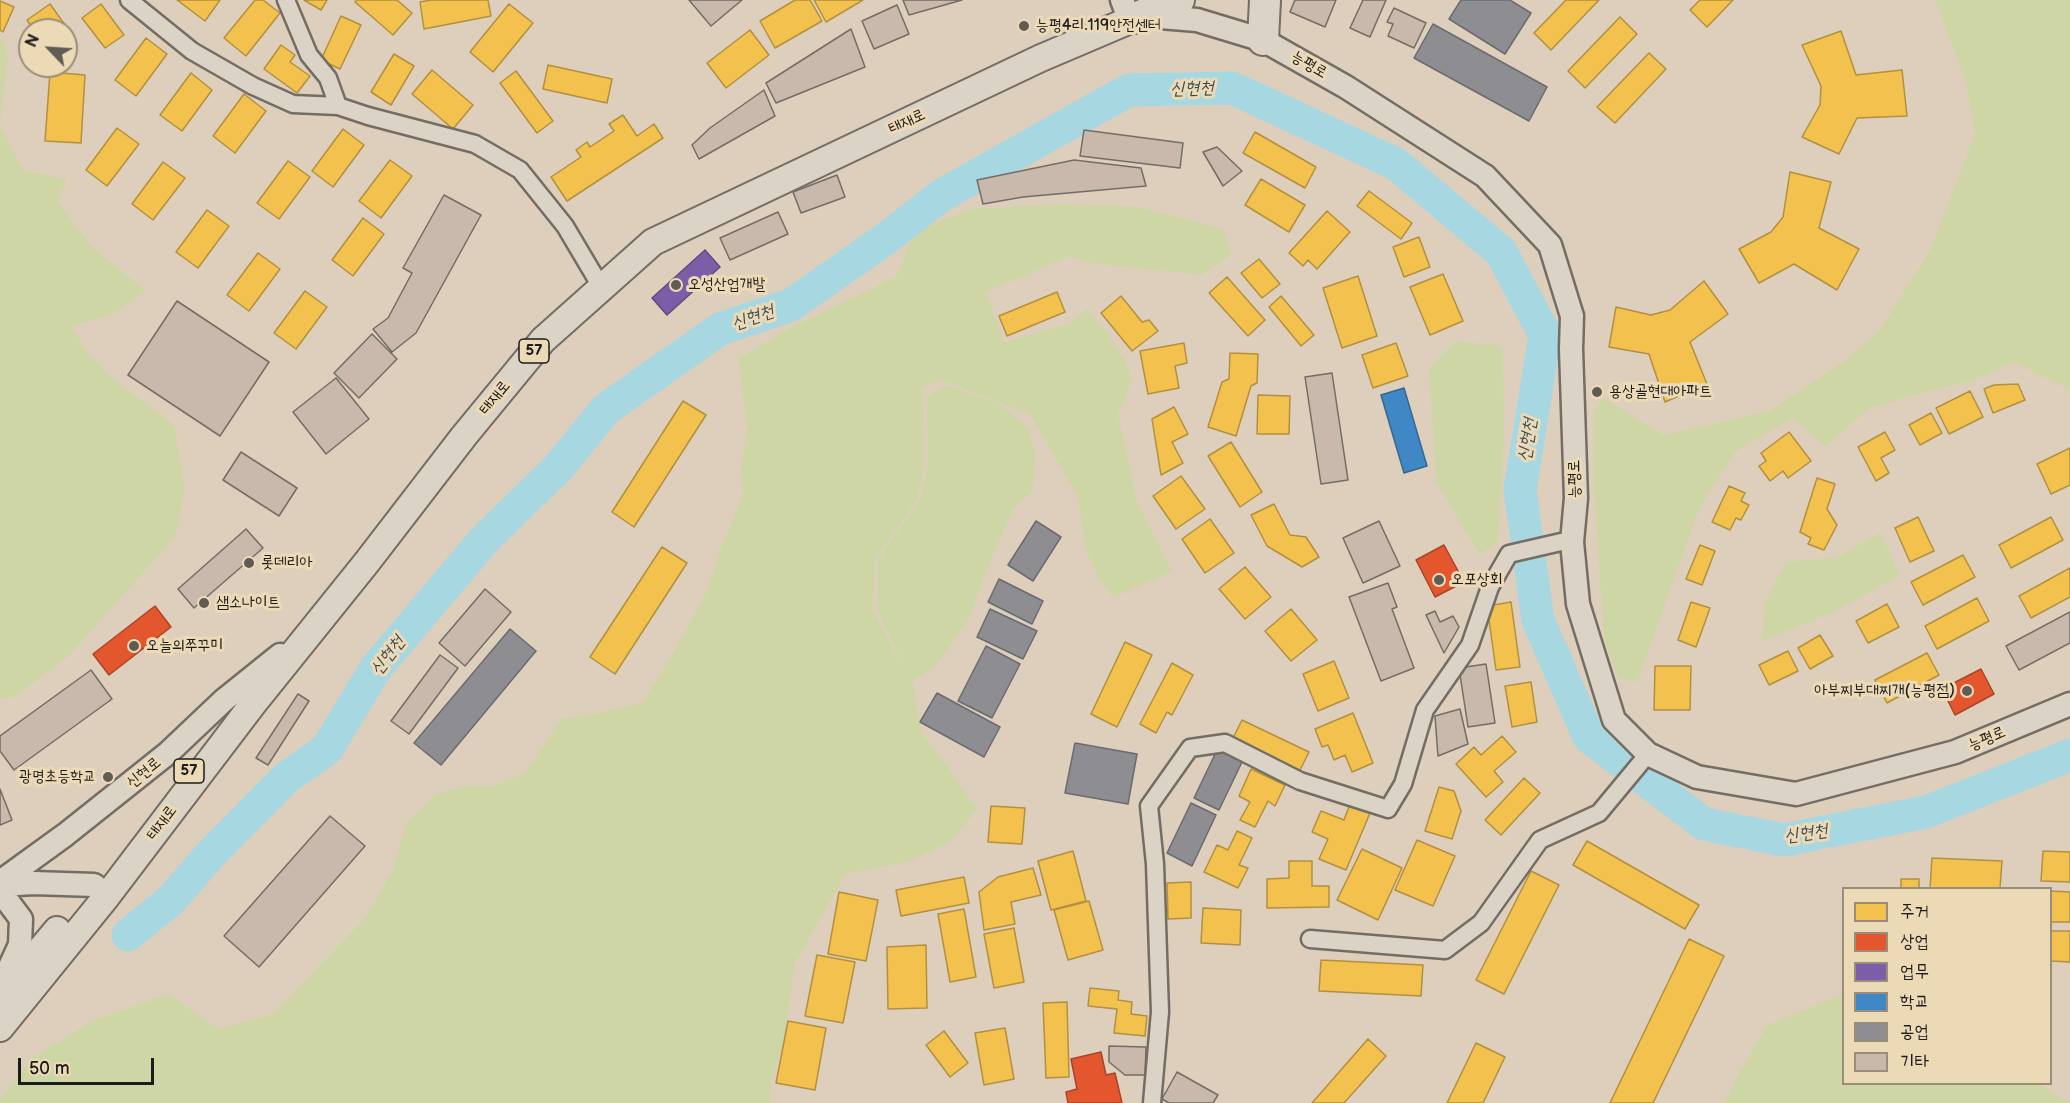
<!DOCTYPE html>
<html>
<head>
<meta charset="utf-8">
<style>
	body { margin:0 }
	#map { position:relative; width:2070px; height:1103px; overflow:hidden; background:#decfbd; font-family:"Balsamiq Sans","Poor Story",sans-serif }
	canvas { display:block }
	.legend { position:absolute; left:1842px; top:887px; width:210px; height:198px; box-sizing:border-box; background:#ecdab7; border:2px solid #998e79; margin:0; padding:8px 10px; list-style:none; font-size:18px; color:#1c1c1c }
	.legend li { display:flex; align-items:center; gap:12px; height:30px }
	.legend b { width:30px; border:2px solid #998e79 }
	.north { position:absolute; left:18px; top:18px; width:60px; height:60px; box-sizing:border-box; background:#ecdab7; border:2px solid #998e79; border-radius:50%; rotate:295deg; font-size:16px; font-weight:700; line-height:24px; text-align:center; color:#1c1c1c }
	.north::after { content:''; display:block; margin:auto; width:21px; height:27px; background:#605b54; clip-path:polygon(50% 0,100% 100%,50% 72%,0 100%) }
	.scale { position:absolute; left:18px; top:1058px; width:136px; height:27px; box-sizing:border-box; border:3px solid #1c1c1c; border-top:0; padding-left:8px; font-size:18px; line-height:21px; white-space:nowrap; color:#1c1c1c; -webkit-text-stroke:4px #ecdab7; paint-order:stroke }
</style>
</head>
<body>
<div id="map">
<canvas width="2070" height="1103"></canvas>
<ul class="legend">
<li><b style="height:16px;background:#f2c14e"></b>주거</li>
<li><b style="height:16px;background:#e4572e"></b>상업</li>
<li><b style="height:16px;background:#7b5ea7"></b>업무</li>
<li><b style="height:16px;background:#3f88c5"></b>학교</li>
<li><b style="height:16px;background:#8d8d92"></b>공업</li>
<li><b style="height:16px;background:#c9b9ad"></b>기타</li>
</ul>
<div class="north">N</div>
<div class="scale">50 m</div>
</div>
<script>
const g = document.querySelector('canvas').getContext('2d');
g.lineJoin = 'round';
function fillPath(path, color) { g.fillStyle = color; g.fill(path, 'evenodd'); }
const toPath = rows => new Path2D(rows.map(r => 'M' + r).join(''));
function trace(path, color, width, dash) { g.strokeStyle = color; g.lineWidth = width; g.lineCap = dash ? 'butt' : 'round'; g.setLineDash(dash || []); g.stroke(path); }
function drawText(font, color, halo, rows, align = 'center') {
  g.font = font + ' "Balsamiq Sans","Poor Story",sans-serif'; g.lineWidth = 6; g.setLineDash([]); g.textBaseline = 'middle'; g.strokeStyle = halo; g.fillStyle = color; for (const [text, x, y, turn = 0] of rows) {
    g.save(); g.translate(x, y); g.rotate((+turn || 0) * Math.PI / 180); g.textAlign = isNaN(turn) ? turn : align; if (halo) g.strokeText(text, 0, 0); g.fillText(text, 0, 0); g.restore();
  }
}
const green = toPath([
	[1935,0,2070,0,2070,390,2014,362,1972,381,1906,397,1869,409,1825,447,1793,418,1736,451,1700,507,1637,682,1619,678,1604,640,1594,488,1594,412,1603,398,1664,435,1767,412,1843,362,1879,331,1930,250,1975,134,1965,79],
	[0,39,4,40,8,60,0,125,24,171,67,179,58,202,92,247,146,291,113,314,72,326,86,351,113,379,174,425,185,487,176,536,69,656,14,697,0,699],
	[1062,204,1137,207,1224,229,1231,255,1202,275,1089,263,1070,256,986,292,1004,342,1069,324,1087,309,1104,328,1126,362,1132,380,1118,414,1137,501,1172,571,1113,598,1097,575,1085,548,1078,497,1031,415,941,380,923,387,924,463,918,499,875,560,873,611,903,666,877,609,878,559,921,498,928,464,927,396,946,385,998,403,1028,427,1035,452,1033,492,1014,507,987,569,970,617,936,666,912,682,914,687,921,732,951,771,977,810,950,842,908,862,846,874,795,963,785,1037,771,1082,770,1103,0,1103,0,1099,32,1058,90,1022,168,994,219,1029,273,1014,366,917,392,872,406,823,435,795,467,785,491,787,525,773,561,719,584,716,642,703,671,657,706,593,722,545,743,495,741,469,747,428,738,359,786,330,896,277,915,231,970,209],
	[1454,342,1494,344,1503,348,1504,440,1498,541,1480,555,1436,482,1429,369],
	[1880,533,1900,575,1842,608,1762,642,1764,604,1786,562,1835,558],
	[1843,994,1844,1084,2039,1084,2070,1103,1725,1103,1734,1082,1767,1025]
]);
const homes = toPath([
	[177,0,220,0,205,21,177,0],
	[255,0,263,0,280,13,246,56,224,38,255,0],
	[304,0,327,0,321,10,304,0],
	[357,0,397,0,412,13,393,35,355,2,357,0],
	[431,0,488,0,491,16,424,29,420,2,431,0],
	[795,0,810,0,822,21,775,48,760,21,795,0],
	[814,0,863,0,826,22,814,0],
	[1566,0,1599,0,1551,50,1534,33,1566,0],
	[1700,0,1733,0,1707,27,1690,10,1700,0],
	[0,1,14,7,3,32,0,30,0,1],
	[50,4,70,32,66,35,66,30,34,30,27,20,50,4],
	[101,4,124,35,105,48,82,18,101,4],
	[509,4,533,23,493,72,470,52,509,4],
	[341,16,361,25,340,69,321,60,341,16],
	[1620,17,1637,34,1585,88,1568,71,1620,17],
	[750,30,769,55,726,88,707,63,750,30],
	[1841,31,1856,75,1902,70,1907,116,1857,118,1839,154,1802,137,1820,105,1821,86,1802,45,1841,31],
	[146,38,167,54,136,96,115,80,146,38],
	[281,45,295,55,290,62,310,76,297,93,264,69,281,45],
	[1649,53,1666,69,1615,123,1597,107,1649,53],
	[394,54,414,66,391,105,371,92,394,54],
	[548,65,612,79,607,103,543,89,548,65],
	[432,70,473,105,453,129,412,94,432,70],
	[516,71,553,121,537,133,500,83,516,71],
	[50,72,85,75,81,143,45,141,50,72],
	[191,73,212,90,182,131,160,115,191,73],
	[244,94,266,111,235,153,213,136,244,94],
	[623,115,637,136,654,124,663,138,567,201,551,177,581,157,576,150,587,142,590,147,614,131,609,124,623,115],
	[117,128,139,144,107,186,86,170,117,128],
	[343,129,364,145,333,187,312,171,343,129],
	[1255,132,1316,167,1305,188,1243,153,1255,132],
	[390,160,412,176,381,218,359,201,390,160],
	[288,161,310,177,279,219,257,203,288,161],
	[163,162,185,178,153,220,132,204,163,162],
	[1790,172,1831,182,1819,228,1859,249,1837,290,1794,264,1759,283,1739,249,1771,232,1783,217,1790,172],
	[1261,179,1305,205,1289,232,1245,205,1261,179],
	[1369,191,1412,223,1401,239,1357,206,1369,191],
	[207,210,229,226,198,268,176,252,207,210],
	[1327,211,1350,232,1317,269,1308,260,1303,266,1289,253,1327,211],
	[363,218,384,234,353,276,332,260,363,218],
	[1419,237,1430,267,1404,277,1393,247,1419,237],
	[258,253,280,269,249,311,227,295,258,253],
	[1259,259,1280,284,1262,298,1241,273,1259,259],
	[1443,274,1463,321,1430,335,1410,287,1443,274],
	[1358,276,1377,336,1342,348,1323,288,1358,276],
	[1227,277,1265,320,1248,336,1209,293,1227,277],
	[1704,281,1728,314,1690,342,1707,384,1665,402,1649,354,1609,347,1616,307,1651,315,1670,310,1704,281],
	[305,291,327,307,296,349,274,333,305,291],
	[1057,292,1065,312,1007,336,999,316,1057,292],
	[1121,296,1142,322,1149,320,1158,331,1132,351,1101,313,1121,296],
	[1281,296,1314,335,1301,346,1269,307,1281,296],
	[1184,343,1187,363,1175,366,1179,388,1148,394,1140,351,1184,343],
	[1396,343,1408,376,1373,388,1362,355,1396,343],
	[1230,353,1258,354,1257,383,1251,386,1236,436,1208,427,1222,382,1229,379,1230,353],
	[2018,384,2025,400,1993,413,1984,389,1994,385,2018,384],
	[1970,391,1983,417,1949,434,1936,408,1970,391],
	[1258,395,1290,396,1289,434,1257,434,1258,395],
	[683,401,706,415,634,527,612,512,683,401],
	[1174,407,1188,434,1172,442,1183,463,1161,475,1152,419,1174,407],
	[1931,413,1942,433,1920,445,1909,425,1931,413],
	[1789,432,1811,461,1788,478,1783,471,1770,481,1759,466,1766,461,1761,453,1789,432],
	[1885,432,1895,450,1881,458,1889,473,1876,481,1858,447,1885,432],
	[1231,442,1262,492,1240,507,1208,456,1231,442],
	[2070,448,2070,485,2051,494,2037,464,2070,448],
	[1181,476,1205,509,1176,529,1153,496,1181,476],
	[1817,478,1835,484,1827,509,1837,525,1824,550,1808,544,1811,538,1800,532,1817,478],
	[1729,486,1745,493,1741,501,1749,505,1741,520,1736,518,1730,530,1712,522,1729,486],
	[1274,504,1290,535,1306,537,1319,557,1302,567,1267,546,1251,515,1274,504],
	[1918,517,1934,551,1910,562,1895,528,1918,517],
	[2051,517,2063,540,2011,568,1999,545,2051,517],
	[1210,519,1234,553,1205,573,1182,539,1210,519],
	[1700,545,1715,551,1702,585,1686,579,1700,545],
	[662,547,687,563,615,674,590,657,662,547],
	[1963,555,1975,577,1923,605,1911,582,1963,555],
	[1245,567,1271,597,1245,619,1219,589,1245,567],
	[2070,568,2070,597,2031,618,2019,596,2070,568],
	[1977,598,1989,621,1937,649,1925,626,1977,598],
	[1511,602,1520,667,1496,670,1487,606,1511,602],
	[1691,602,1710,608,1696,647,1678,640,1691,602],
	[1887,604,1899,627,1868,643,1856,621,1887,604],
	[1291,609,1317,640,1291,661,1265,631,1291,609],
	[1820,635,1833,656,1810,669,1798,648,1820,635],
	[1125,642,1152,655,1117,727,1091,714,1125,642],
	[1788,651,1798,671,1769,685,1759,665,1788,651],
	[1927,653,1939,675,1887,703,1875,680,1927,653],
	[1334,661,1349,698,1318,711,1303,674,1334,661],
	[1172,663,1193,675,1172,715,1167,712,1156,733,1140,724,1172,663],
	[1655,666,1691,666,1690,710,1654,710,1655,666],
	[1531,682,1537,722,1512,727,1505,686,1531,682],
	[1353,713,1373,763,1352,772,1345,755,1334,760,1328,745,1322,747,1315,729,1353,713],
	[1242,720,1309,752,1298,774,1231,742,1242,720],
	[1502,736,1516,752,1494,771,1503,782,1486,797,1456,764,1474,747,1481,755,1502,736],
	[1251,769,1285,785,1275,806,1268,801,1255,827,1240,820,1250,802,1239,796,1251,769],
	[1524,778,1540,793,1501,835,1485,820,1524,778],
	[1439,787,1454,791,1461,811,1452,839,1425,831,1439,787],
	[1350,804,1370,813,1346,870,1319,859,1328,839,1312,832,1321,811,1344,820,1350,804],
	[991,806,1025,808,1022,844,988,842,991,806],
	[1237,831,1252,838,1239,865,1248,868,1238,888,1204,872,1217,845,1228,850,1237,831],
	[1417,840,1455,856,1433,906,1395,890,1417,840],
	[1587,841,1699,905,1685,929,1573,865,1587,841],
	[1362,849,1402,868,1378,920,1337,900,1362,849],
	[1073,851,1086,901,1051,910,1038,861,1073,851],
	[2043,851,2070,852,2070,882,2041,881,2043,851],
	[1932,858,2002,861,2000,888,1930,888,1932,858],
	[1289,861,1312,861,1312,886,1329,886,1329,907,1267,908,1267,879,1289,878,1289,861],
	[1033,868,1041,895,1011,902,1015,924,984,930,979,892,998,877,1033,868],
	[1531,871,1559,885,1504,994,1476,980,1531,871],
	[964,877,969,903,901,916,896,890,964,877],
	[1901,879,1919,879,1919,888,1901,888,1901,879],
	[1191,882,1191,918,1168,919,1167,883,1191,882],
	[2050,891,2070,892,2070,922,2050,922,2050,891],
	[839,892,878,900,866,961,828,954,839,892],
	[1089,901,1103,950,1068,960,1054,910,1089,901],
	[1203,908,1241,910,1240,945,1201,943,1203,908],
	[964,909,976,977,950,982,938,914,964,909],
	[1014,928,1024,982,994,988,984,934,1014,928],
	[2050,931,2070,931,2070,962,2050,961,2050,931],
	[1689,939,1724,956,1653,1103,1610,1103,1689,939],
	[926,945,927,1008,888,1009,887,947,926,945],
	[817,955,855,962,843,1023,805,1016,817,955],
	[1321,960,1423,965,1421,996,1319,991,1321,960],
	[1090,988,1119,991,1118,1000,1132,1002,1131,1014,1147,1016,1145,1036,1114,1033,1117,1009,1088,1006,1090,988],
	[1067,1002,1069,1077,1046,1078,1043,1003,1067,1002],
	[788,1021,826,1028,815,1090,776,1083,788,1021],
	[1005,1028,1014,1079,984,1085,975,1033,1005,1028],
	[944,1031,968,1063,950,1077,926,1045,944,1031],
	[1368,1039,1386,1056,1344,1103,1312,1103,1368,1039],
	[1476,1043,1505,1057,1483,1103,1447,1103,1476,1043]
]);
const shops = toPath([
	[1444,545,1464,582,1435,597,1416,560,1444,545],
	[155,606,171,627,109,675,93,654,155,606],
	[1981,669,1994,694,1955,715,1942,689,1981,669],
	[1101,1052,1106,1075,1115,1073,1122,1103,1068,1103,1066,1092,1077,1089,1071,1059,1101,1052]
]);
const offices = toPath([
	[705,250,720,267,667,315,652,298,705,250]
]);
const schools = toPath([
	[1404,388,1427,466,1404,473,1381,395,1404,388]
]);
const industry = toPath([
	[1461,0,1510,0,1531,13,1505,54,1449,19,1461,0],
	[1433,24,1547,87,1529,121,1414,58,1433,24],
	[1036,521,1061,537,1033,581,1008,565,1036,521],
	[999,579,1043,601,1032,624,988,602,999,579],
	[990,609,1037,631,1023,659,977,637,990,609],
	[510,629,536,651,441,765,414,743,510,629],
	[986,646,1020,664,992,718,958,701,986,646],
	[937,693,1000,727,984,757,920,722,937,693],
	[1075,743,1137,754,1128,804,1065,793,1075,743],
	[1218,748,1243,760,1219,810,1194,798,1218,748],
	[1191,803,1216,815,1192,866,1167,853,1191,803]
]);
const river = toPath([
	[128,935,171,900,210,855,286,778,327,749,376,668,485,539,558,468,606,409,720,329,791,305,884,240,942,195,1129,90,1232,88,1396,164,1501,252,1545,335,1520,490,1538,620,1589,737,1704,824,1784,840,1926,812,2070,755]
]);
const building = toPath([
	[689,0,742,0,711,26,689,0],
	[903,0,962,0,909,15,903,0],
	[1295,0,1336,0,1325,27,1290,12,1295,0],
	[1363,0,1386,0,1370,37,1350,28,1363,0],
	[897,5,909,34,874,49,862,21,897,5],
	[1394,8,1426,23,1414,48,1388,36,1393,24,1387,22,1394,8],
	[851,29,865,67,776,103,766,83,851,29],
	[764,90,775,116,699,159,692,145,710,128,764,90],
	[1084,130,1183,143,1180,168,1080,156,1084,130],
	[1217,147,1242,171,1223,186,1203,152,1217,147],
	[1074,160,1141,168,1146,186,1023,197,983,204,977,180,1074,160],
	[837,175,845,197,801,213,793,192,837,175],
	[444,195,481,215,416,333,392,352,373,329,388,318,412,273,403,268,444,195],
	[778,212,788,234,730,260,720,238,778,212],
	[177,301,269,362,220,436,128,375,177,301],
	[372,334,397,359,359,398,334,373,372,334],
	[1332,373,1348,480,1321,484,1305,377,1332,373],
	[336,378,369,419,326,454,293,412,336,378],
	[241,452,297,488,279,516,223,480,241,452],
	[1379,521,1400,566,1363,583,1343,538,1379,521],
	[246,529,263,548,194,608,178,589,246,529],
	[1388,583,1397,607,1392,609,1414,668,1381,681,1349,597,1388,583],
	[485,589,511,612,465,666,439,643,485,589],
	[1435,611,1440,622,1453,616,1459,627,1444,653,1426,615,1435,611],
	[2070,612,2070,643,2019,670,2006,646,2070,612],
	[440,655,458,668,409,734,391,721,440,655],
	[1486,664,1495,723,1468,727,1459,668,1486,664],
	[91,670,112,699,14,770,0,751,0,736,91,670],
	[298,694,309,701,268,765,256,758,298,694],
	[1460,709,1468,744,1438,756,1435,716,1460,709],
	[0,789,12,820,0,825,0,789],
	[330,816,365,846,259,967,224,936,330,816],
	[1109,1046,1146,1047,1145,1075,1125,1075,1109,1062,1109,1046],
	[1177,1072,1218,1095,1213,1103,1169,1103,1162,1099,1177,1072]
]);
const street = toPath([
	[129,0,192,51,253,86,293,104,338,106,368,116,475,144,520,170,565,226,597,280],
	[286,0,309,55,328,78,338,106],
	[1310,939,1445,950,1481,923,1540,840,1599,813,1648,754],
	[1152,1103,1160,1012,1155,864,1149,806,1190,748,1225,743,1300,781,1388,809,1403,784,1425,710,1470,645,1490,587,1509,554,1561,542,1572,542]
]);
const secondary = toPath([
	[1122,0,1125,8,1135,18,1160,17,1197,20,1263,40,1346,87,1485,176,1550,245,1572,316,1571,349,1576,498,1572,542,1578,604,1614,720,1648,754,1697,777,1796,794,1955,752,2070,704],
	[0,882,65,835,168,753,224,700,280,655],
	[0,885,34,883,94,885,107,896],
	[0,891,21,919,20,945,0,988]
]);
const primary = toPath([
	[0,998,57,930],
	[0,1028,107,896,256,700,367,562,464,436,543,340,653,242,1041,58,1135,18]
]);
const highway = toPath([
	[1135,18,1179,0],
	[1263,40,1265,0]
]);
const markers = [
	[1024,26,6,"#605b54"],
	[676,285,6,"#605b54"],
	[1597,392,6,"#605b54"],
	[249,563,6,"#605b54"],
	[1439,580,6,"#605b54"],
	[204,603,6,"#605b54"],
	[134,646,6,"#605b54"],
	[1967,691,6,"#605b54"],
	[108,777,6,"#605b54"]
];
const shields = [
	[534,351,30],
	[189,771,30]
];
const shieldNames = [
	["57",534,351],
	["57",189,771]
];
const poiNames = [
	["능평4리.119안전센터",1036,26],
	["오성산업개발",688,285],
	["용상골현대아파트",1609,392],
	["롯데리아",261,563],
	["오포상회",1451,580],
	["샘소나이트",216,603],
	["오늘의쭈꾸미",146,646],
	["아부찌부대찌개(능평점)",1955,691,"right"],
	["광명초등학교",96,777,"right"]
];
const streetNames = [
	["능평로",1309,65,30],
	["태재로",907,122,-25],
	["태재로",495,398,-51],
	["능평로",1575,479,-91],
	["능평로",1987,739,-23],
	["신현로",144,773,-39],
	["태재로",162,823,-53]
];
const waterNames = [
	["신현천",1192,89,-1],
	["신현천",753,318,-19],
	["신현천",1528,440,-81],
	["신현천",388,656,-52],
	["신현천",1806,834,-8]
];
fillPath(green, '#cfd6a5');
fillPath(homes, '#f2c14e');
trace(homes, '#b2903f', 1.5);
fillPath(shops, '#e4572e');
trace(shops, '#a84529', 1.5);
fillPath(offices, '#7b5ea7');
trace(offices, '#5e4a7d', 1.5);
fillPath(schools, '#3f88c5');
trace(schools, '#346892', 1.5);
fillPath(industry, '#8d8d92');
trace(industry, '#6b6b6f', 1.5);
trace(river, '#a7d7e1', 33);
fillPath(building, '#c9b9ad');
trace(building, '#736d64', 1.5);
trace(street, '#736d64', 21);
trace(secondary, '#736d64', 27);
trace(primary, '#736d64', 30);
trace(highway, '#736d64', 34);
trace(street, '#dbd3c6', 16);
trace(secondary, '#dbd3c6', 22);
trace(primary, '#dbd3c6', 26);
trace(highway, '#dbd3c6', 30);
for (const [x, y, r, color] of markers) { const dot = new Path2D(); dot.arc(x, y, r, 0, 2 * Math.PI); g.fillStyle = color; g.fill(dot); trace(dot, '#ecdab7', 2); }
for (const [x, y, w] of shields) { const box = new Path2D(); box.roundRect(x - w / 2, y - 12, w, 24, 4.5); g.fillStyle = '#ecdab7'; g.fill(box); trace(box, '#1c1c1c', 1.5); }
drawText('bold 15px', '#1c1c1c', null, shieldNames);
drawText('16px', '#1c1c1c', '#ecdab7', poiNames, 'left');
drawText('16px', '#1c1c1c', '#ecdab7', streetNames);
drawText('italic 18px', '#394c51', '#ecdab7', waterNames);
</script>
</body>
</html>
